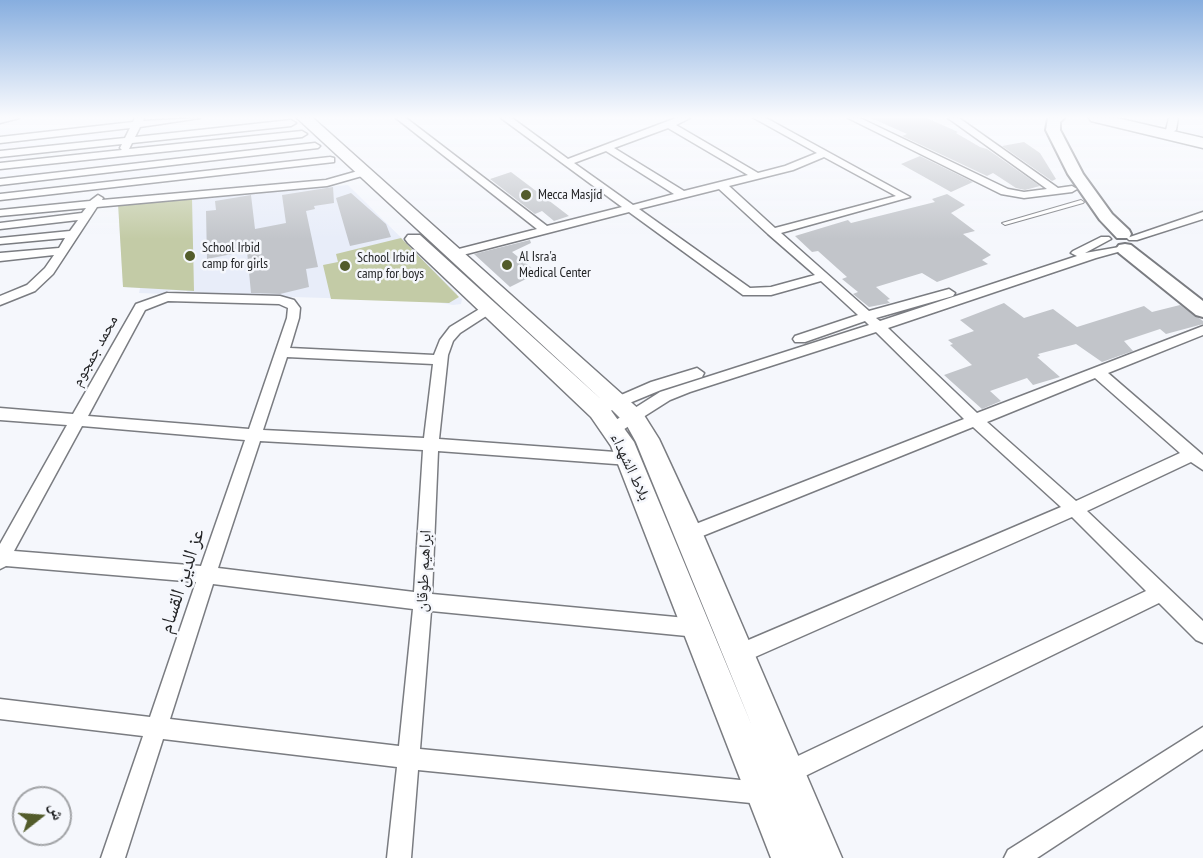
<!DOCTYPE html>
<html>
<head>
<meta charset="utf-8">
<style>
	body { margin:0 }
	#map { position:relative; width:1203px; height:858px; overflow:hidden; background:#f5f7fc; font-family:"PT Sans Narrow","Noto Naskh Arabic",sans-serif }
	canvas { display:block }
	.north { position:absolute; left:12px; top:786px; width:60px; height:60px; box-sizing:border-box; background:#f5f7fc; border:2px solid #a1a3a6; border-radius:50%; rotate:73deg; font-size:16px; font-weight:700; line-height:24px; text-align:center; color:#232426 }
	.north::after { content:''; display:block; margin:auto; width:21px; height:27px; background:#535c2b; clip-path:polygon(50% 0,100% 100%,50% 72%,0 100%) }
</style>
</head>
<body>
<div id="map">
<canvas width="1203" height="858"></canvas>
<div class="north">ش</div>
</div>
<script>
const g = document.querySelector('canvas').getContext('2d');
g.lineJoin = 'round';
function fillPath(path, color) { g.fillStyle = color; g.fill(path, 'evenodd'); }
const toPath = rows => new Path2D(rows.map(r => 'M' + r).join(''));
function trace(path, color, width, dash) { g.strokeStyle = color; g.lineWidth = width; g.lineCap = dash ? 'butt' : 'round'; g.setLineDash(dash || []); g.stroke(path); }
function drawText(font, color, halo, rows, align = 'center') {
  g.font = font + ' "PT Sans Narrow","Noto Naskh Arabic",sans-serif'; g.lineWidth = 5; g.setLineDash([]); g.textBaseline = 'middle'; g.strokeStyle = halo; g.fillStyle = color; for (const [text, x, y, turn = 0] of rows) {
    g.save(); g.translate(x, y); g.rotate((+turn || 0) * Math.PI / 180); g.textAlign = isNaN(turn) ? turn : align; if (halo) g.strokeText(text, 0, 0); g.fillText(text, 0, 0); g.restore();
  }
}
const built = toPath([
	[348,185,457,293,457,296,462,299,461,304,453,305,430,301,188,294,187,291,171,290,164,294,139,293,140,288,123,287,118,204]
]);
const green = toPath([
	[192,198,194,291,123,287,118,203],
	[401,238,459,297,449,303,331,299,323,265,338,262,336,254]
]);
const building = toPath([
	[871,118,927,118,958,132,956,133,980,147,987,149,1040,186,1025,190,1016,188,993,173,987,176,902,136,907,134],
	[1024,142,1040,153,1056,179,1052,181,1002,146],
	[920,156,973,182,951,192,901,164],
	[511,172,556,206,569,216,554,221,542,211,535,214,490,179],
	[333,187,334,203,314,206,315,209,306,211,318,267,306,269,309,287,280,294,251,293,247,251,207,259,206,211,216,210,215,201,251,195,255,229,286,223,282,195],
	[351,193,386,224,391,237,350,246,336,198],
	[947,194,965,205,951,213,975,231,963,234,991,255,982,260,988,264,937,282,922,273,876,287,890,299,887,300,890,303,869,307,853,294,858,292,842,279,847,277,818,251,812,252,795,236,848,220,851,223,935,202,932,199],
	[530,240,531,243,512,252,538,273,510,287,474,254],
	[1004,303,1024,318,1053,309,1077,327,1144,306,1152,312,1180,305,1203,321,1203,324,1166,334,1160,329,1124,341,1133,351,1102,362,1076,344,1038,354,1040,356,1037,357,1060,377,1033,385,1027,378,990,391,1001,401,982,409,944,375,972,365,950,345,953,344,948,340,974,331,960,320]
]);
const lane = toPath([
	[1081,200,1084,202,1083,203,1005,225,1002,223,1081,200]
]);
const street = toPath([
	[0,118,19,118,0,123,0,118],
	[135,118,144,118,143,121,200,118,140,127,135,137,291,120,296,123,291,126,132,143,129,149,302,131,307,134,302,137,0,169,0,163,122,150,120,148,122,144,0,157,0,151,125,138,130,128,0,143,0,137,133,122,135,118],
	[396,118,406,118,547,226,622,207,501,118,512,118,568,159,676,118,690,118,676,125,758,173,785,166,817,153,754,118,766,118,910,197,781,233,869,311,949,289,955,293,953,296,876,318,880,321,1077,256,1071,253,1073,251,1101,237,1109,237,1111,239,1085,253,1125,246,1125,250,1096,258,888,328,977,413,1203,326,1203,335,1108,373,1203,455,1203,470,1191,462,1087,511,1203,621,1203,643,1196,640,1159,603,797,780,789,783,781,780,778,772,781,764,1146,591,1072,517,746,661,739,663,732,661,729,654,732,647,1061,507,973,427,695,539,689,541,683,539,681,534,683,529,964,419,876,332,690,392,670,400,618,433,608,433,606,429,608,425,660,392,869,325,865,321,805,342,795,342,793,339,795,336,858,315,821,281,771,295,743,295,629,212,455,257,451,255,451,251,537,229,396,118],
	[668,128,748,175,684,191,614,148,668,128],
	[606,151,674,194,633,205,574,163,606,151],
	[824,157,896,196,775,228,729,186,793,170,824,157],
	[719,189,768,234,815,275,771,287,750,288,639,209,719,189],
	[1095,378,1180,453,1076,501,987,422,1095,378],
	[848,118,860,118,1008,189,1024,192,1047,189,948,118,959,118,1058,188,1072,186,1077,189,1072,192,1024,198,1001,194,848,118],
	[1169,118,1178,118,1176,130,1171,133,1166,130,1169,118],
	[315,143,320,146,318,148,0,185,0,179,315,143],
	[330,157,334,158,334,162,0,200,0,194,330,157],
	[365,169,369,170,369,174,327,186,97,207,53,274,35,291,0,305,0,296,27,285,45,268,54,255,0,261,0,253,59,248,65,238,0,244,0,238,70,231,78,220,0,229,0,223,82,213,86,208,0,216,0,210,90,201,98,195,103,198,102,200,326,180,365,169],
	[1203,212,1203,219,1137,240,1129,240,1127,238,1203,212],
	[167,293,280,296,294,300,300,308,299,318,290,348,434,355,440,340,450,327,486,305,494,305,496,308,494,311,460,333,453,341,448,355,439,439,629,453,635,455,637,459,635,463,629,465,438,451,432,594,697,619,704,622,706,628,704,634,697,637,431,611,420,749,761,782,769,785,772,793,769,801,761,804,418,770,411,858,387,858,397,767,163,739,125,858,101,858,143,736,0,719,0,699,150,717,196,582,6,566,0,569,0,544,67,425,0,420,0,408,73,414,136,304,167,293],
	[168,301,279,304,288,308,287,318,249,429,88,416,145,310,168,301],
	[287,357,433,364,424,438,263,430,287,357],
	[82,426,245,440,201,566,14,551,82,426],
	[260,441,423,450,414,592,218,568,260,441],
	[213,584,413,609,399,746,170,719,213,584],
	[697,368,704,373,702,377,661,390,610,411,605,410,603,406,605,402,651,382,697,368],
	[1203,727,1203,749,1037,858,1004,858,1008,850,1203,727]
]);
const secondary = toPath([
	[1048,118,1064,118,1060,122,1060,130,1083,174,1112,214,1129,230,1131,234,1129,238,1117,238,1100,220,1068,174,1046,130,1048,118],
	[1125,244,1131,245,1203,301,1203,317,1196,315,1119,253,1116,249,1119,245,1125,244]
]);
const primary = toPath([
	[297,118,313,118,642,412,659,439,703,534,842,858,771,858,611,446,591,417,408,243,405,239,408,235,420,235,603,401,297,118],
	[607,405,626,424,636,442,752,726,634,442,607,405],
	[1089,118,1117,118,1203,138,1203,148,1091,121,1089,118]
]);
const markers = [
	[526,195,6,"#535c2b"],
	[190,256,6,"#535c2b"],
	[507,265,6,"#535c2b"],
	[345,266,6,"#535c2b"]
];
const farPoinames = [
	["Mecca Masjid",538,195],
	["School Irbid",202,248],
	["camp for girls",202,264],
	["Al Isra'a",519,257],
	["Medical Center",519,273],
	["School Irbid",357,258],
	["camp for boys",357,274]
];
const streetNames = [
	["محمد جمجوم",95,351,-61],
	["بلاط الشهداء",630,467,65],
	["ابراهيم طوقان",424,571,-87]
];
const nearStreetnames = [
	["عز الدين القسام",182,581,-72]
];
fillPath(built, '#e8edf9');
fillPath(green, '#c3cba6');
fillPath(building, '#c2c5ca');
trace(lane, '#7a7c81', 2);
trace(street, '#7a7c81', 3);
trace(secondary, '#7a7c81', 4);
trace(primary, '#7a7c81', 3);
fillPath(lane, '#fff');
fillPath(street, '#fff');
fillPath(secondary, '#fff');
fillPath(primary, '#fff');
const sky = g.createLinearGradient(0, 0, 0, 239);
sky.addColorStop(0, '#87aedf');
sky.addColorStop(0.49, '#fafbfe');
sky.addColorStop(1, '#fafbfe00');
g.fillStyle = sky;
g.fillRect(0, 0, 1203, 239);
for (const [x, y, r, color] of markers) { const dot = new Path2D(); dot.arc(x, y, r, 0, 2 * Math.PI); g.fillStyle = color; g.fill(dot); trace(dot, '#f5f7fc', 2); }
drawText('14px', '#232426', '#f5f7fc', farPoinames, 'left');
drawText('16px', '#232426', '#f5f7fc', streetNames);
drawText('20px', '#232426', '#f5f7fc', nearStreetnames);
</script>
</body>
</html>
